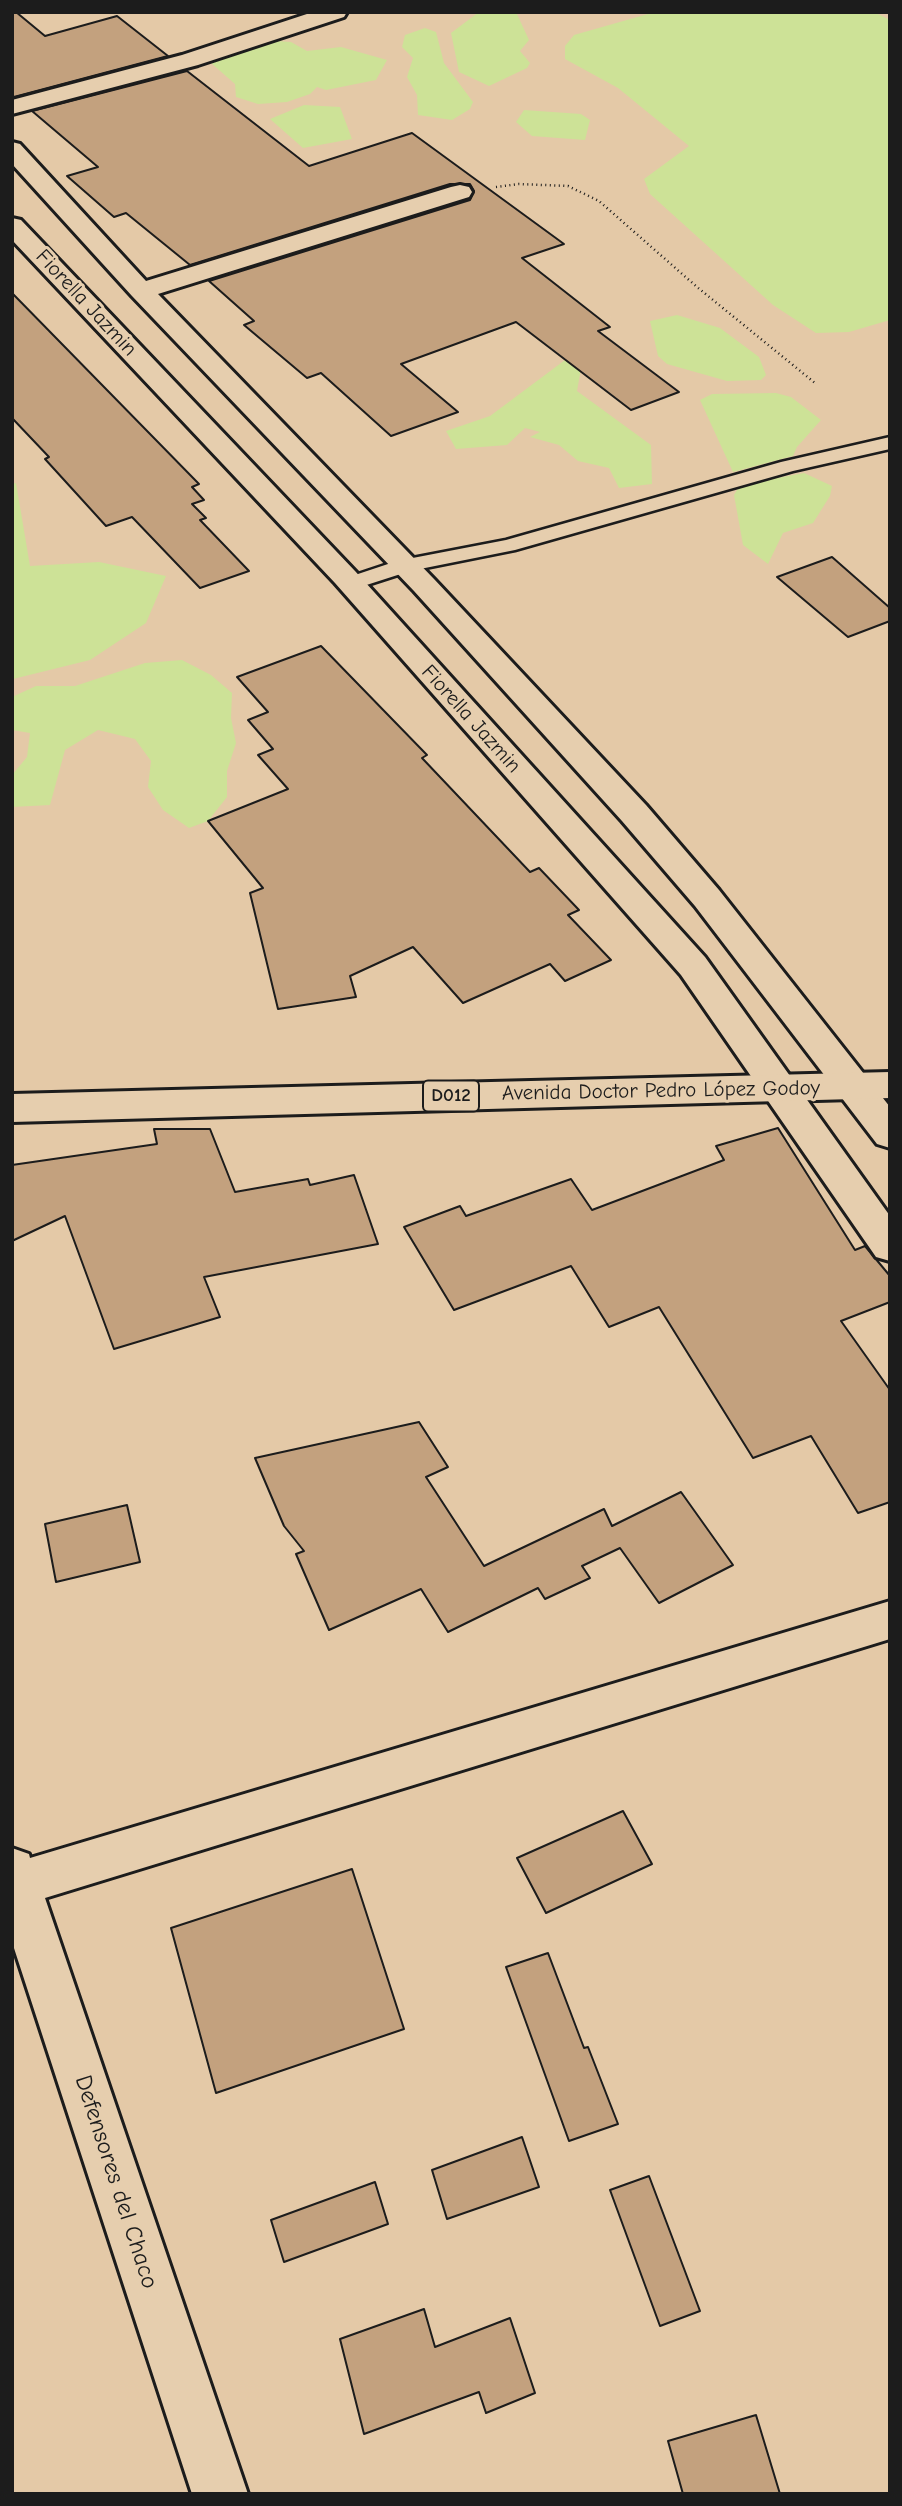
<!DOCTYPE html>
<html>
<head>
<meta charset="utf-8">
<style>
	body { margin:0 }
	#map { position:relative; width:902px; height:2506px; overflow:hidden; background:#e4c9a7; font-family:"Comic Neue",sans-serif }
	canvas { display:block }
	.frame { position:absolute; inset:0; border:14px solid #1c1c1c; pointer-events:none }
</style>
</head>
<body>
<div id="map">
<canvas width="902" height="2506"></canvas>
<div class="frame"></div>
</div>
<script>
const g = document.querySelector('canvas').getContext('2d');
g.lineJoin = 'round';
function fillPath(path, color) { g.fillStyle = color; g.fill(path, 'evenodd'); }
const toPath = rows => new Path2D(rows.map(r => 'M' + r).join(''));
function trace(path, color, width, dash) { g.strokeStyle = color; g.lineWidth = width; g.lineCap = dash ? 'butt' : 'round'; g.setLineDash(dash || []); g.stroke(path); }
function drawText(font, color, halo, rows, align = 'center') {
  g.font = font + ' "Comic Neue",sans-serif'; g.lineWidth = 6; g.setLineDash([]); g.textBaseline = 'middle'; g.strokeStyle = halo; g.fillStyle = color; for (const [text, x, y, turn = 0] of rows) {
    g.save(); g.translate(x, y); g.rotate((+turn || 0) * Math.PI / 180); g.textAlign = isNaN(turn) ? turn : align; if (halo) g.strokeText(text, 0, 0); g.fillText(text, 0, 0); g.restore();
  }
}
const green = toPath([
	[479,12,516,12,529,40,520,51,530,63,527,68,489,86,459,72,451,33],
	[655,12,874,12,890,20,890,320,849,332,816,333,773,305,650,194,644,179,689,146,618,88,565,59,565,46,574,35],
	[425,28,436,32,444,63,473,102,470,109,452,120,418,115,417,95,407,77,413,58,402,47,405,35],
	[277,41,291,42,307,51,341,47,387,60,376,80,326,90,317,87,310,94,287,102,258,104,236,97,235,84,211,63,263,42],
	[304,105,340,107,352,139,303,148,270,119],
	[524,110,581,114,590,120,585,140,532,136,516,122],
	[677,315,720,328,759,357,766,375,761,380,727,381,667,364,658,356,650,321],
	[565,360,582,363,577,391,651,445,652,484,619,488,609,468,578,461,559,445,530,437,540,432,525,428,507,445,456,449,446,431,490,416],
	[776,393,791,397,821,420,797,447,793,456,733,472,700,400,712,394],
	[804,473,832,486,830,496,813,523,783,533,768,564,743,545,734,495,740,485],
	[16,483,30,566,99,562,166,576,146,623,90,660,13,679,12,484],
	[182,660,211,675,232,693,231,718,236,743,227,771,227,797,208,821,189,828,163,810,148,787,151,761,135,739,98,730,65,750,50,805,12,807,12,775,27,757,30,733,12,730,12,697,36,686,75,686,145,663]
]);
const building = toPath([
	[12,12,16,12,45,36,117,16,168,56,14,97,12,95,12,12],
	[187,71,309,166,412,133,564,244,522,258,610,327,598,331,679,392,631,410,516,322,401,364,458,412,391,436,321,373,307,378,244,325,254,321,209,281,470,200,474,191,470,184,450,184,190,265,126,213,114,217,67,176,98,167,32,111,187,71],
	[12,293,199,484,192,487,204,500,192,504,206,518,200,520,249,571,200,588,132,517,106,526,45,459,49,457,12,418,12,293],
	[832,557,890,608,890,621,848,637,777,577,832,557],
	[321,646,427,755,422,758,530,872,539,868,579,910,568,915,611,960,565,981,550,964,463,1003,413,947,350,976,356,997,278,1009,250,893,263,888,208,821,288,789,258,755,273,749,248,720,268,712,237,677,321,646],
	[778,1128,855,1250,865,1246,890,1276,890,1302,841,1321,890,1390,890,1502,858,1513,811,1436,753,1458,659,1307,609,1327,571,1266,454,1310,404,1227,460,1206,466,1216,571,1179,592,1210,724,1160,716,1146,778,1128],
	[154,1129,210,1129,235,1192,308,1179,310,1185,354,1175,378,1244,204,1277,220,1317,114,1349,65,1216,12,1241,12,1165,157,1144,154,1129],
	[419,1422,448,1467,426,1477,484,1566,604,1509,612,1526,681,1492,733,1565,659,1603,620,1548,582,1566,590,1578,545,1599,538,1588,448,1632,421,1589,329,1630,296,1554,304,1551,284,1526,255,1458,419,1422],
	[127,1505,140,1562,56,1582,45,1524,127,1505],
	[623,1811,652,1864,546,1913,517,1858,623,1811],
	[352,1869,404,2029,216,2093,171,1928,352,1869],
	[548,1953,584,2048,588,2047,618,2124,569,2141,506,1967,548,1953],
	[522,2137,539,2187,447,2219,432,2170,522,2137],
	[649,2176,700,2311,660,2326,610,2190,649,2176],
	[375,2182,388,2224,284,2262,271,2220,375,2182],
	[424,2309,435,2347,510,2318,535,2393,486,2413,479,2392,364,2434,340,2339,424,2309],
	[756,2415,780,2494,683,2494,668,2441,756,2415]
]);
const path = toPath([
	[496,187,519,184,568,186,599,201,697,287,815,383]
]);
const service = toPath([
	[890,437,890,449,793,471,515,550,410,571,351,590,343,589,340,584,343,579,397,561,506,540,781,462,890,437]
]);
const minor = toPath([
	[313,12,347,12,344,17,198,65,12,114,12,100,182,55,313,12],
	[12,142,20,144,146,281,451,187,460,185,469,187,472,192,469,197,158,294,434,579,646,805,719,890,890,1107,890,1148,877,1144,695,906,622,821,414,591,132,296,12,164,12,142],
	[12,218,21,220,355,571,705,957,890,1216,890,1261,876,1257,681,975,335,583,12,240,12,218],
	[890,1601,890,1639,45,1898,248,2494,192,2494,12,1942,12,1848,29,1854,30,1858,890,1601]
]);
const primary = toPath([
	[890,1072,890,1098,12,1122,12,1094,890,1072]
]);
const shields = [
	[451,1096,56]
];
const shieldNames = [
	["D012",451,1096]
];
const streetNames = [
	["Fiorella Jazmin",86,303,47],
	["Fiorella Jazmin",471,719,48],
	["Avenida Doctor Pedro López Godoy",661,1091,-1]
];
const nearStreetnames = [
	["Defensores del Chaco",116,2182,72]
];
fillPath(green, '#cde297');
fillPath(building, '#c3a17e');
trace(building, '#1c1c1c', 2);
trace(service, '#1c1c1c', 5);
trace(minor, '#1c1c1c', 6);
trace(primary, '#1c1c1c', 6);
trace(path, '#1c1c1c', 2.5, [1, 3.5]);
fillPath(service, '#e6ceae');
fillPath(minor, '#e6ceae');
fillPath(primary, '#e6ceae');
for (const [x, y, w] of shields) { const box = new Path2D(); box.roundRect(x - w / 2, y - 15.5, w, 31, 5); g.fillStyle = '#e6ceae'; g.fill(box); trace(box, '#1c1c1c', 2); }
drawText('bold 19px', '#1c1c1c', null, shieldNames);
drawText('21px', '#1c1c1c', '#e6ceae', streetNames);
drawText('24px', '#1c1c1c', '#e6ceae', nearStreetnames);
</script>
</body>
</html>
